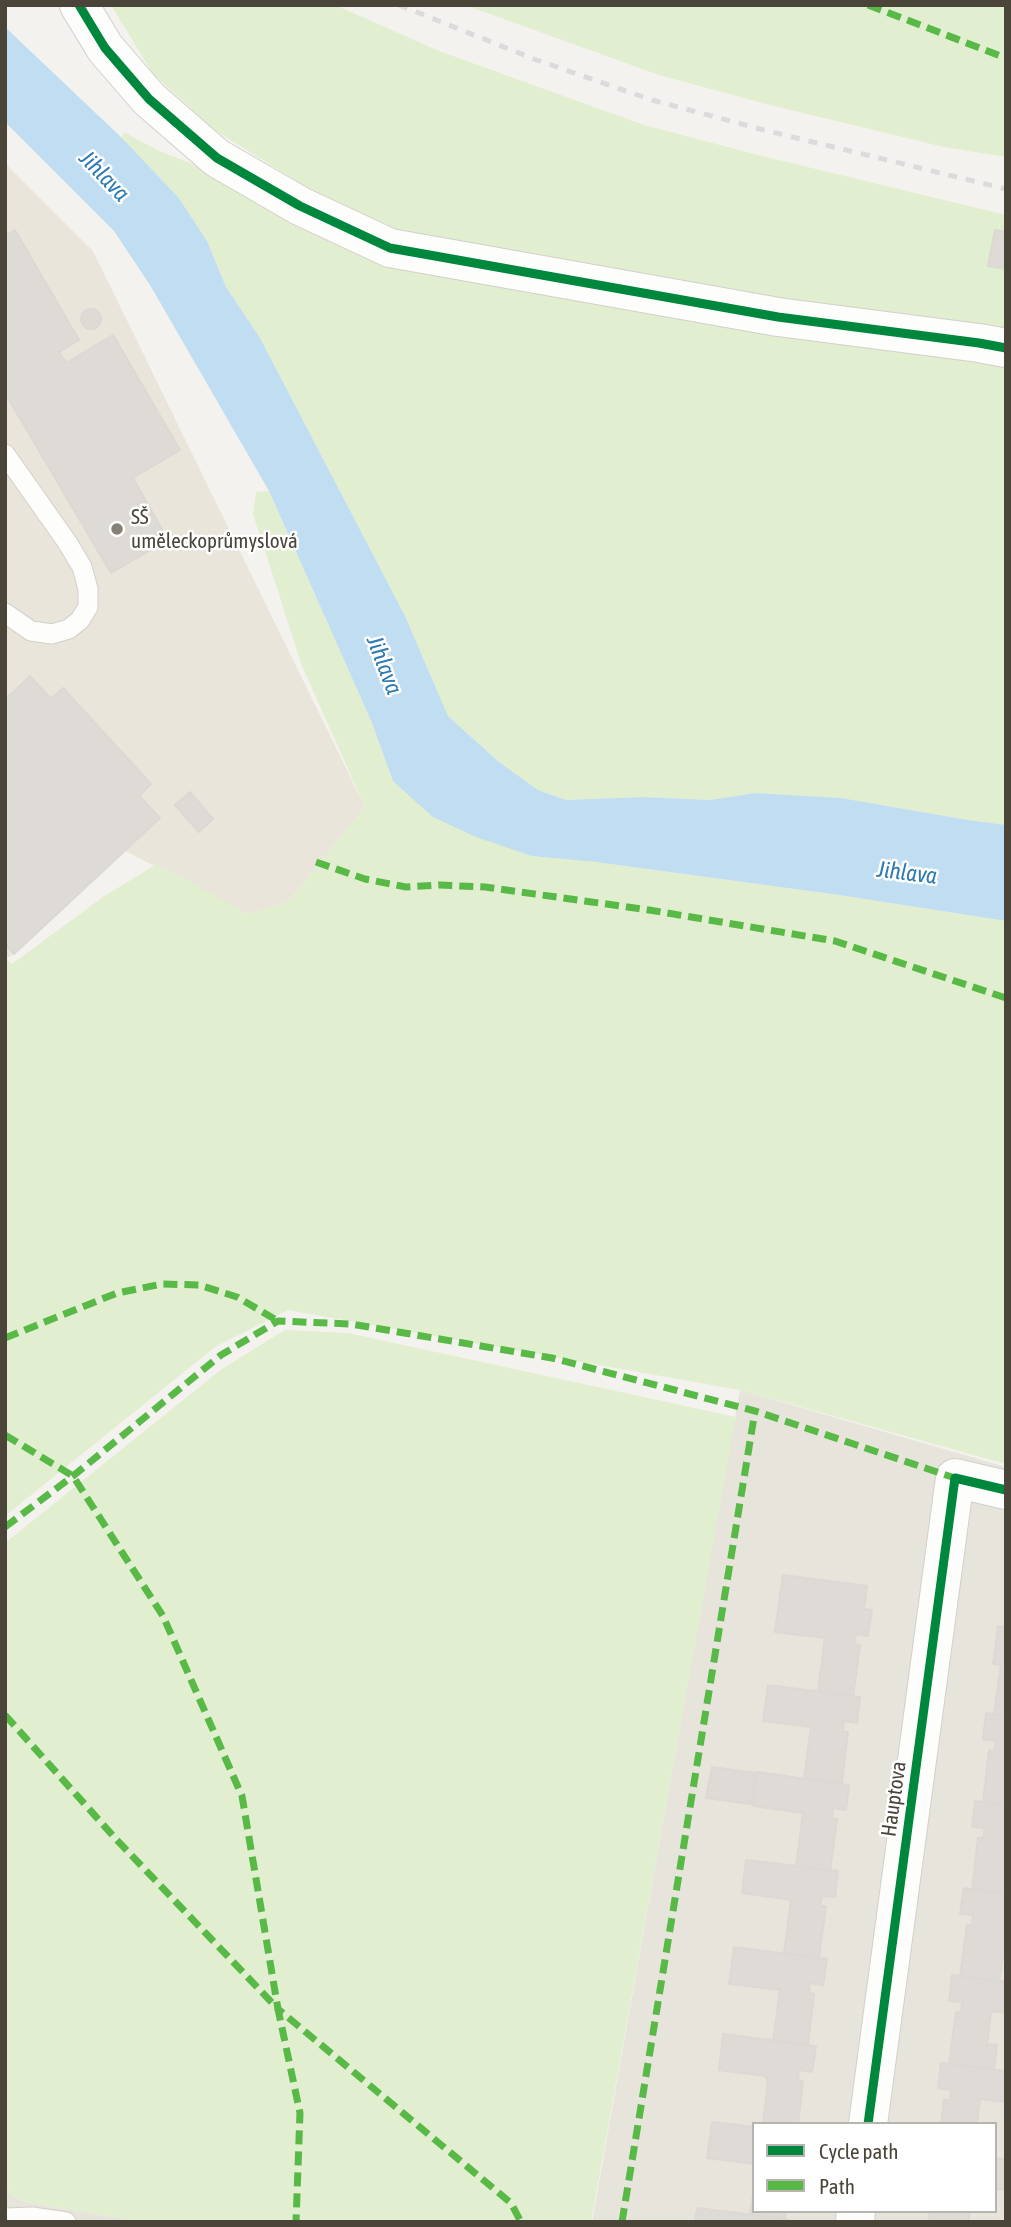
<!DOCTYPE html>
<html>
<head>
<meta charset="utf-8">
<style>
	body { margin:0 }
	#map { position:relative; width:1011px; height:2227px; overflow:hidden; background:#f4f2ee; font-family:"Asap Condensed",sans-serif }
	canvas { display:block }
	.frame { position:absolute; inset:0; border:7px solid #4b4439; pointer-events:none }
	.legend { position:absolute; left:752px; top:2122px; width:245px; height:91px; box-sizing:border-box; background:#fff; border:2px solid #b7b4b0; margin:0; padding:9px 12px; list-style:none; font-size:21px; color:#4b4439 }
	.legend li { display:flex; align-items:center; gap:14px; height:35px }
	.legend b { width:35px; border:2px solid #b7b4b0 }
</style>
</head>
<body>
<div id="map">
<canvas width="1011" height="2227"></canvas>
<div class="frame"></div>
<ul class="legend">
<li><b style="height:9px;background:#00873e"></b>Cycle path</li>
<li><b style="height:9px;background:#58b947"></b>Path</li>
</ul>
</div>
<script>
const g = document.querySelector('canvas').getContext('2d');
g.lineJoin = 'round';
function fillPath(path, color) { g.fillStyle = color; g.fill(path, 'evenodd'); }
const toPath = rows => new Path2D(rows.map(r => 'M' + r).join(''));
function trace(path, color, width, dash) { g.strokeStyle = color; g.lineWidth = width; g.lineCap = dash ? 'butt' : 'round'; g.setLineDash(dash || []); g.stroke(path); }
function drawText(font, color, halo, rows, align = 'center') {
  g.font = font + ' "Asap Condensed",sans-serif'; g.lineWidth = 5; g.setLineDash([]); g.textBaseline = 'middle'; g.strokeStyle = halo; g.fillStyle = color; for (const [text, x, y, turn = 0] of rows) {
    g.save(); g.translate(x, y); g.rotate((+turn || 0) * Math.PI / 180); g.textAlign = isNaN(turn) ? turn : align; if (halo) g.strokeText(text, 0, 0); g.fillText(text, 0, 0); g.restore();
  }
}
const residential = toPath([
	[740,1390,1006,1467,1006,2222,592,2222],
	[754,2124,995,2124,995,2211,754,2211],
	[5,2157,9,2194,25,2202,145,2222,5,2222]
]);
const education = toPath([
	[5,163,93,251,365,807,288,902,249,914,125,851,14,954,5,959]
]);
const green = toPath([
	[111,5,335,5,439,51,644,125,758,155,1006,215,1006,337,374,229,216,131,153,74],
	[465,5,1006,5,1006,157,944,147,770,105,659,75],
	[124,132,157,150,225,177,275,205,1006,364,1006,825,968,820,841,798,756,793,710,800,643,797,566,800,538,790,499,762,448,716,405,616,260,338,226,287,207,241,178,197,122,138],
	[269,491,372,723,393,781,532,856,596,862,839,895,1006,921,1006,1464,740,1390,288,1310,215,1347,5,1516,5,958,12,964,103,897,157,864,249,914,288,902,365,807,302,666,253,514,256,492],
	[285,1330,348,1333,736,1417,591,2222,145,2222,25,2202,9,2194,5,2157,5,1543,222,1369]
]);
const water = toPath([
	[5,27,122,138,178,197,207,241,226,287,260,338,405,616,448,716,499,762,538,790,566,800,643,797,710,800,756,793,841,798,968,820,1006,825,1006,921,839,895,596,862,532,856,476,837,433,817,393,781,372,723,269,491,150,285,114,231,5,122]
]);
const building = toPath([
	[15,230,79,340,59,352,66,363,113,335,180,450,133,478,168,540,111,573,5,393,5,236,15,230],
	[995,230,1006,232,1006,269,988,266,995,230],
	'81 319a10 10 0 1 1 20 0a10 10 0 1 1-20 0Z',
	[30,676,51,699,63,688,151,784,139,796,160,818,14,954,5,944,5,700,30,676],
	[190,792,213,819,199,832,175,805,190,792],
	[783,1575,867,1586,864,1609,872,1610,868,1636,856,1634,855,1644,860,1645,853,1696,818,1692,825,1638,775,1632,783,1575],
	[998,1626,1006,1627,1006,1716,994,1714,1001,1665,993,1664,998,1626],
	[768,1685,860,1697,857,1723,844,1721,843,1732,848,1732,842,1783,804,1779,811,1727,763,1721,768,1685],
	[986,1713,1006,1716,1006,1805,983,1802,989,1750,994,1751,996,1741,983,1739,986,1713],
	[712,1767,755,1773,751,1804,706,1798,712,1767],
	[757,1772,849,1785,846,1810,833,1808,832,1819,837,1819,830,1871,796,1866,803,1813,753,1806,757,1772],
	[975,1801,1006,1805,1006,1894,972,1889,978,1838,983,1838,985,1828,972,1827,975,1801],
	[746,1860,838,1871,835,1897,822,1896,820,1906,826,1906,819,1958,784,1953,791,1900,742,1893,746,1860],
	[964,1888,1006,1894,1006,1934,999,1982,960,1976,967,1925,972,1926,973,1915,960,1914,964,1888],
	[734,1947,827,1959,823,1985,810,1983,809,1993,814,1994,808,2045,773,2041,780,1990,729,1984,734,1947],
	[952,1975,1006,1982,1006,2013,991,2011,987,2044,997,2045,994,2069,949,2064,956,2012,961,2013,962,2002,949,2001,952,1975],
	[723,2034,816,2046,812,2072,799,2070,798,2081,803,2081,798,2124,763,2124,768,2080,765,2076,719,2070,723,2034],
	[941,2063,1006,2071,1006,2102,980,2099,977,2124,941,2124,944,2100,950,2100,951,2090,938,2088,941,2063],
	[712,2122,754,2127,754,2164,707,2158,712,2122],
	[995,2158,1006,2160,1006,2190,995,2189,995,2158],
	[754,2188,754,2211,786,2211,785,2219,750,2215,754,2188],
	[697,2208,785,2219,793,2222,695,2222,697,2208],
	[930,2211,970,2211,968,2222,928,2222,930,2211]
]);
const lane = toPath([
	[5,454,67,542,82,567,88,589,88,607,80,620,69,629,52,634,31,631,5,613],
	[5,2218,32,2217,66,2222]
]);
const street = toPath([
	[79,5,105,48,149,99,217,158,300,206,390,248,778,317,979,343,1006,348],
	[868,2124,955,1478,1006,1490],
	[855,2222,856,2211]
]);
const rail = toPath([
	[399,5,534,59,652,100,764,130,1006,189]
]);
const quiet = toPath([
	[868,5,1006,58],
	[316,862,365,879,406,887,439,885,485,887,649,910,835,941,1006,998],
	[5,1338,117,1293,162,1284,199,1285,237,1297,278,1321],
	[5,1435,73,1476,163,1616,242,1796,278,2009,511,2203,521,2222],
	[5,1527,73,1476,221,1355,278,1321,351,1324,552,1358,755,1411,955,1478],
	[5,1715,115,1838,278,2009,300,2113,296,2222],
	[622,2222,755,1411]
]);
const cycleway = toPath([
	[79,5,105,48,149,99,217,158,300,206,390,248,778,317,979,343,1006,348],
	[868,2124,955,1478,1006,1490]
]);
const markers = [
	[117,529,7,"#868178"]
];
const poiNames = [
	["SŠ",131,517],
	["uměleckoprůmyslová",131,541]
];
const streetNames = [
	["Hauptova",894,1799,-82]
];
const waterNames = [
	["Jihlava",104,176,46],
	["Jihlava",384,665,69],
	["Jihlava",907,873,7]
];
fillPath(residential, '#e7e4dc');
fillPath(education, '#eae5da');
fillPath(green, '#e1eecf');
fillPath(water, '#c0ddf1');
fillPath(building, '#dedbd6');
trace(building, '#dcd9d4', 2);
trace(lane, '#d2d0cb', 21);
trace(street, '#d2d0cb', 40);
trace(lane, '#fdfdfc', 19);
trace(street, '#fdfdfc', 38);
trace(rail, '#dbdbda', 5, [9, 9]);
trace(quiet, '#58b947', 7, [14, 7]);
trace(cycleway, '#00873e', 9);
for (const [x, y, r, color] of markers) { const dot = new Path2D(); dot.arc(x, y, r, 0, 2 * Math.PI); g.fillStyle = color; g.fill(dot); trace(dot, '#fff', 2.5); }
drawText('21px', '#4b4439', '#fff', poiNames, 'left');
drawText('21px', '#4b4439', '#fff', streetNames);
drawText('italic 23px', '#2e7ab2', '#fff', waterNames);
</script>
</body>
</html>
